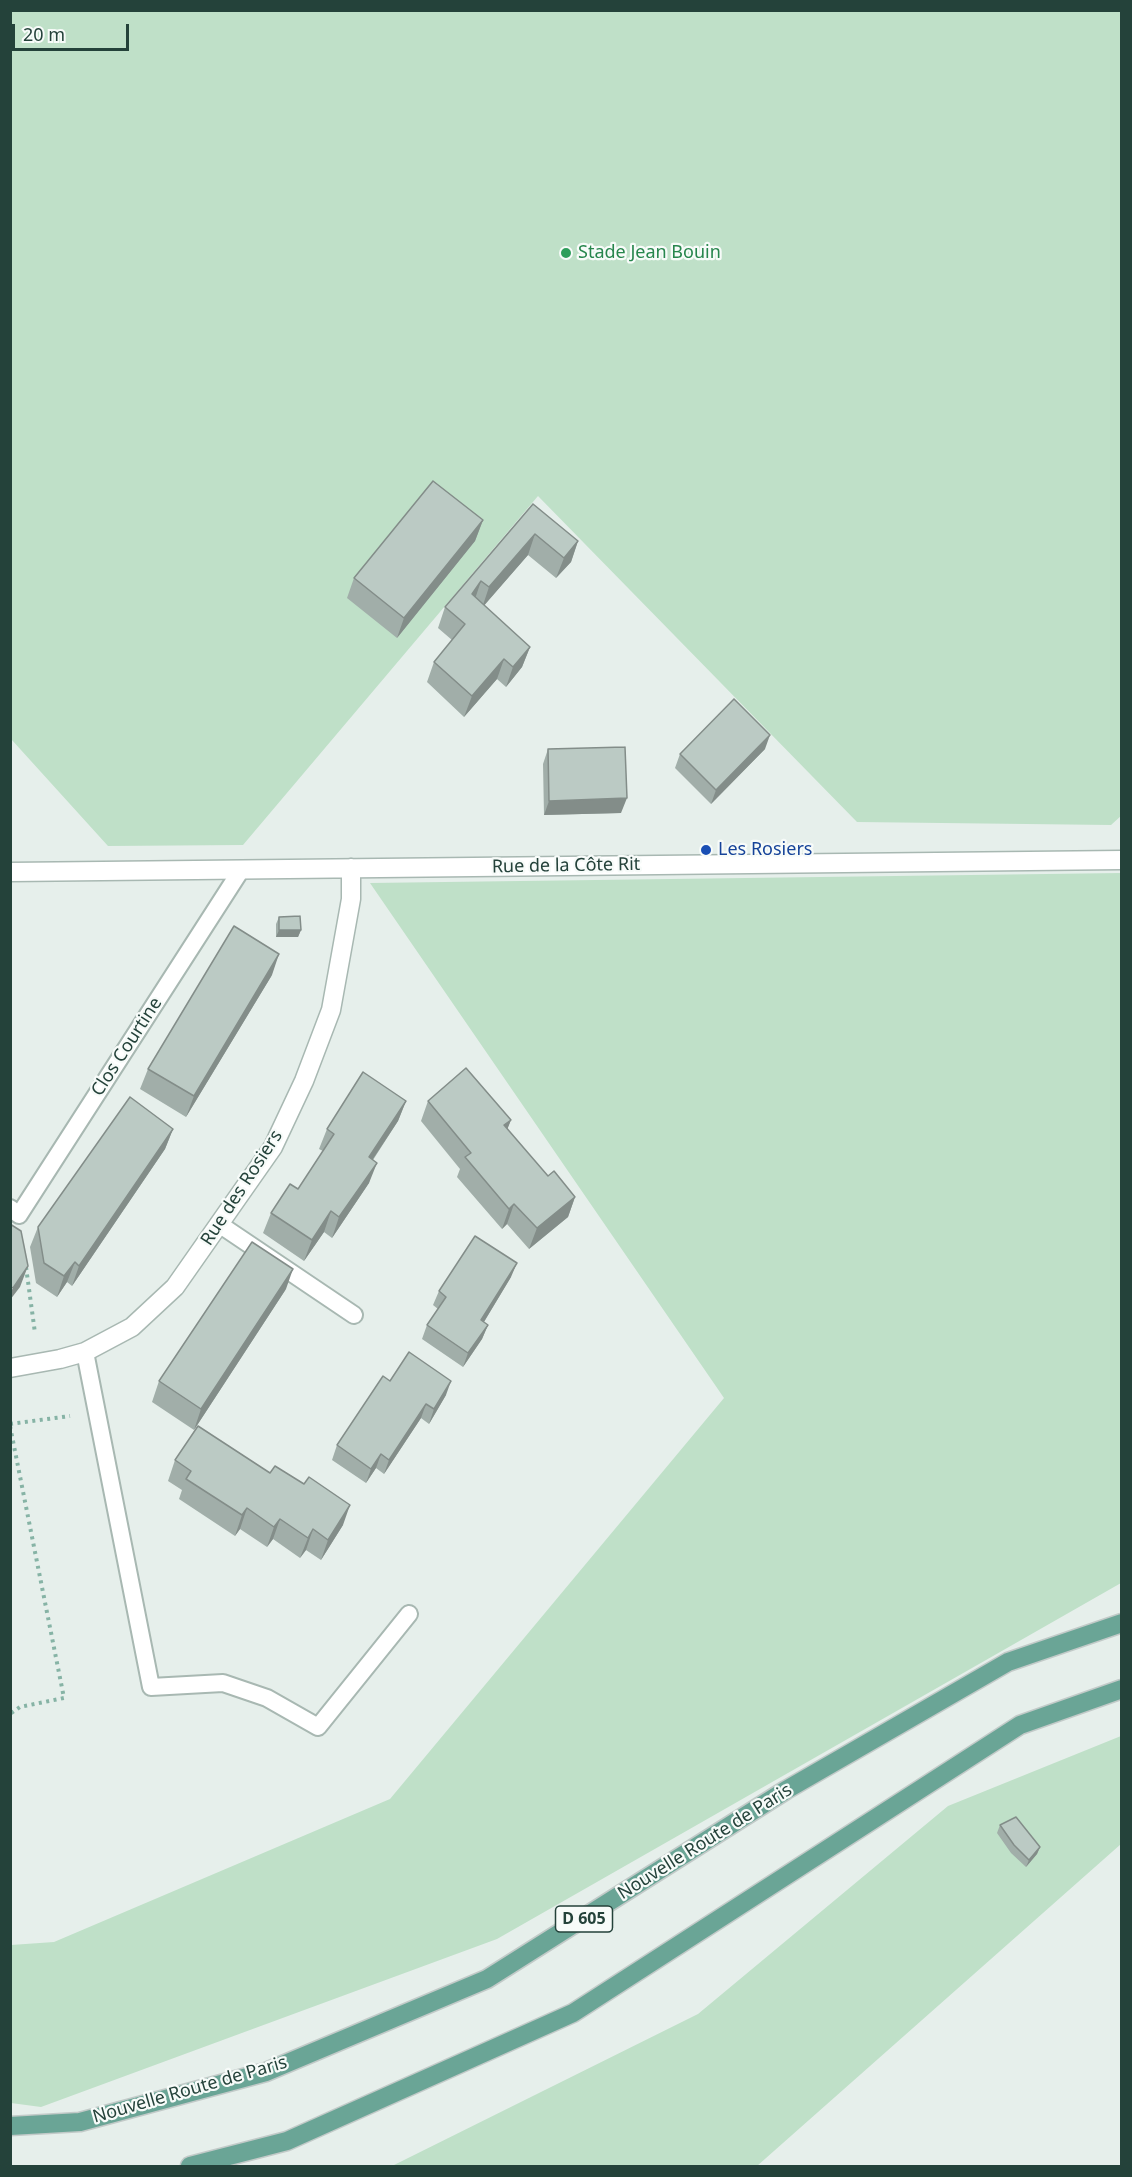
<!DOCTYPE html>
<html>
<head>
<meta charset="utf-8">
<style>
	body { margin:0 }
	#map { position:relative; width:1132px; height:2177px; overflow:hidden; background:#e6efeb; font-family:"Noto Sans",sans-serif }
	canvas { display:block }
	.frame { position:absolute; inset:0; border:12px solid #24423a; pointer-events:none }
	.scale { position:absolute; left:12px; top:24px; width:117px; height:27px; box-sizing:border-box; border:3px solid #24423a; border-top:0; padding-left:8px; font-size:18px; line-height:21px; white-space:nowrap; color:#24423a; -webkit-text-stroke:4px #f7fbf9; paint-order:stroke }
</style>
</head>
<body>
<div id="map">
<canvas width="1132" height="2177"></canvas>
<div class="frame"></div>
<div class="scale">20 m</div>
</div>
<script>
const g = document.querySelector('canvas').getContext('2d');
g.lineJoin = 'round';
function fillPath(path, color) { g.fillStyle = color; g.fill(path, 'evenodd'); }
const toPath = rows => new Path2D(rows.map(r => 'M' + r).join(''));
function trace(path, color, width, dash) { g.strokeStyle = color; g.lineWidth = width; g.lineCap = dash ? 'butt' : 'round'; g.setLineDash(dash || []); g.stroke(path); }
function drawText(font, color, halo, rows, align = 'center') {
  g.font = font + ' "Noto Sans",sans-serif'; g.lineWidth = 4.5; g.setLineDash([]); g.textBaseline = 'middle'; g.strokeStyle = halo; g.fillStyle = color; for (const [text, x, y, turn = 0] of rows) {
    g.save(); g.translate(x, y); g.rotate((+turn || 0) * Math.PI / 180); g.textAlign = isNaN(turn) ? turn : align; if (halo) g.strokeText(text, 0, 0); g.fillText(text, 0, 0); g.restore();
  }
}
const green = toPath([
	[11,11,1121,11,1122,815,1111,825,857,822,538,496,243,845,108,846,11,739],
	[1121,873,1121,1583,497,1939,41,2107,11,2103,11,1945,54,1942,390,1799,724,1398,370,883],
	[1121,1736,1121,1844,757,2166,392,2166,698,2014,948,1806]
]);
const path = toPath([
	[26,1267,35,1333],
	[10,1424,70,1416],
	[10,1426,64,1698,20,1707,10,1714]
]);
const lane = toPath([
	[10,1208,19,1215,241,870],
	[219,1224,354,1315],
	[85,1352,151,1687,223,1683,267,1698,318,1727,409,1614]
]);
const street = toPath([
	[10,872,1122,860],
	[10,1368,60,1359,85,1352,132,1327,175,1287,273,1147,304,1081,331,1010,351,899,351,868]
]);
const primary = toPath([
	[10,2126,80,2122,266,2072,487,1979,786,1790,1008,1662,1122,1623],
	[190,2166,287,2141,573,2013,1020,1725,1122,1689]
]);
const wall = toPath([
	[533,504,578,541,571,562,556,578,528,555,484,605,530,647,522,667,506,687,497,679,464,717,427,682,434,662,452,640,438,628,445,607],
	[483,520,475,541,397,638,347,598,354,578],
	[548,749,621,813,544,815,543,764],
	[765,749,711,804,675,768,680,754],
	[279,917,301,930,298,937,276,937,276,924],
	[272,975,186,1117,140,1089,148,1069],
	[406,1101,398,1121,373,1160,369,1183,332,1238,324,1232,304,1261,263,1233,271,1213,298,1189,323,1151,319,1149,327,1129],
	[428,1101,511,1120,507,1129,548,1176,575,1197,568,1217,529,1249,507,1224,502,1229,457,1177,460,1169,421,1121],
	[173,1129,165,1149,72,1286,67,1282,57,1297,36,1283,30,1247,38,1227],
	[511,1277,484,1322,488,1325,482,1339,463,1367,422,1339,427,1325,438,1309,433,1305,439,1291],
	[286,1289,194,1430,152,1402,159,1381],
	[390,1381,446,1395,429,1424,421,1418,384,1474,376,1468,366,1483,332,1460,337,1445],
	[175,1460,343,1525,321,1560,306,1550,300,1558,273,1539,267,1547,240,1529,235,1536,179,1499,182,1490,168,1481],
	[1000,1825,1040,1847,1037,1854,1026,1867,1011,1853,997,1833]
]);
const shadedWall = toPath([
	[483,520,475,541,397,638,404,618],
	[535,534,528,555,482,608,489,587],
	[578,541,571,562,556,578,564,558],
	[481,581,474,602,472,594],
	[530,647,522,667,506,687,513,667],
	[504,659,497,679,464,717,472,696],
	[770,735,765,749,711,804,716,790],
	[627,798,621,813,544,815,549,801],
	[279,930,301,930,298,937,276,937],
	[279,954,272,975,186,1117,194,1096],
	[406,1101,398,1121,361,1177,369,1157],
	[511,1120,503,1140,504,1125],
	[173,1129,165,1149,72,1286,79,1266],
	[377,1163,369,1183,332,1238,339,1217],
	[575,1197,568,1217,529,1249,537,1228],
	[514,1204,507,1224,502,1229,509,1209],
	[331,1211,324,1232,304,1261,312,1240],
	[75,1262,67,1282,57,1297,64,1276],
	[517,1263,511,1277,476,1335,481,1320],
	[28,1266,20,1287,10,1300,10,1293,13,1288],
	[293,1269,286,1289,194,1430,201,1409],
	[488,1325,482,1339,463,1367,468,1353],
	[451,1381,446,1395,429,1424,434,1409],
	[426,1404,421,1418,384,1474,389,1460],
	[381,1454,376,1468,366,1483,371,1469],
	[350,1505,343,1525,321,1560,328,1540],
	[247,1508,240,1529,235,1536,242,1515],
	[280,1519,273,1539,267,1547,274,1527],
	[313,1529,306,1550,300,1558,308,1538],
	[1040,1847,1037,1854,1026,1867,1029,1860]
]);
const building = toPath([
	[433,481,483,520,404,618,354,578,433,481],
	[533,504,578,541,564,558,535,534,489,587,481,581,472,594,530,647,513,667,504,659,472,696,434,662,465,624,445,607,533,504],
	[734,699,770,735,716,790,680,754,734,699],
	[625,747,627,798,549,801,548,749,625,747],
	[300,916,301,930,279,930,279,917,300,916],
	[234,926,279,954,194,1096,148,1069,234,926],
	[466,1068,511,1120,504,1125,548,1176,554,1171,575,1197,537,1228,514,1204,509,1209,465,1157,471,1153,428,1101,466,1068],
	[363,1072,406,1101,369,1157,377,1163,339,1217,331,1211,312,1240,271,1213,290,1184,298,1189,334,1134,327,1129,363,1072],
	[130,1097,173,1129,79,1266,75,1262,64,1276,44,1263,38,1227,130,1097],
	[10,1224,21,1231,28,1266,13,1288,10,1286,10,1224],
	[475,1236,517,1263,481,1320,488,1325,468,1353,427,1325,446,1297,439,1291,475,1236],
	[252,1242,293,1269,201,1409,159,1381,252,1242],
	[409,1352,451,1381,434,1409,426,1404,389,1460,381,1454,371,1469,337,1445,383,1376,390,1381,409,1352],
	[198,1426,270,1473,275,1466,304,1484,309,1477,350,1505,328,1540,313,1529,308,1538,280,1519,274,1527,247,1508,242,1515,186,1479,191,1471,175,1460,198,1426],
	[1016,1817,1040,1847,1029,1860,1014,1845,1000,1825,1016,1817]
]);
const markers = [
	[566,253,6,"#2e9e5b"],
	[706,850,6,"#1a4fb4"]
];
const shields = [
	[584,1919,57]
];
const shieldNames = [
	["D 605",584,1919]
];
const leisureNames = [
	["Stade Jean Bouin",578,253]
];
const transitNames = [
	["Les Rosiers",718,850]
];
const streetNames = [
	["Rue de la Côte Rit",566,866,-1],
	["Clos Courtine",127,1047,-57],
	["Rue des Rosiers",242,1188,-57],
	["Nouvelle Route de Paris",705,1842,-32],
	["Nouvelle Route de Paris",190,2090,-16]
];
fillPath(green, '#bfe0c8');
trace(lane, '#a8b8b2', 20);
trace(street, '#a8b8b2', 21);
trace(primary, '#c2cac8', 21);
trace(path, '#86b3a5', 4, [3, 4.5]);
trace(lane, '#fff', 16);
trace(street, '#fff', 18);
trace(primary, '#6aa596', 18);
fillPath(wall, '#a1aea9');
fillPath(shadedWall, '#838d89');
fillPath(building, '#bbcac4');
trace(building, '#838d89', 1.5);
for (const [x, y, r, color] of markers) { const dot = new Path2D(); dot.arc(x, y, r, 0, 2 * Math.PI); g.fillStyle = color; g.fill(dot); trace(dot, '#f7fbf9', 2); }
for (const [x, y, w] of shields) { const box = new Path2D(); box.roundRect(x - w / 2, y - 13, w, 26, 4.5); g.fillStyle = '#f7fbf9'; g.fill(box); trace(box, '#24423a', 1.5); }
drawText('bold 16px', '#24423a', null, shieldNames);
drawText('18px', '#27864d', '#f7fbf9', leisureNames, 'left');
drawText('18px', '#164399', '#f7fbf9', transitNames, 'left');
drawText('18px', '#24423a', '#f7fbf9', streetNames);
</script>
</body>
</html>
